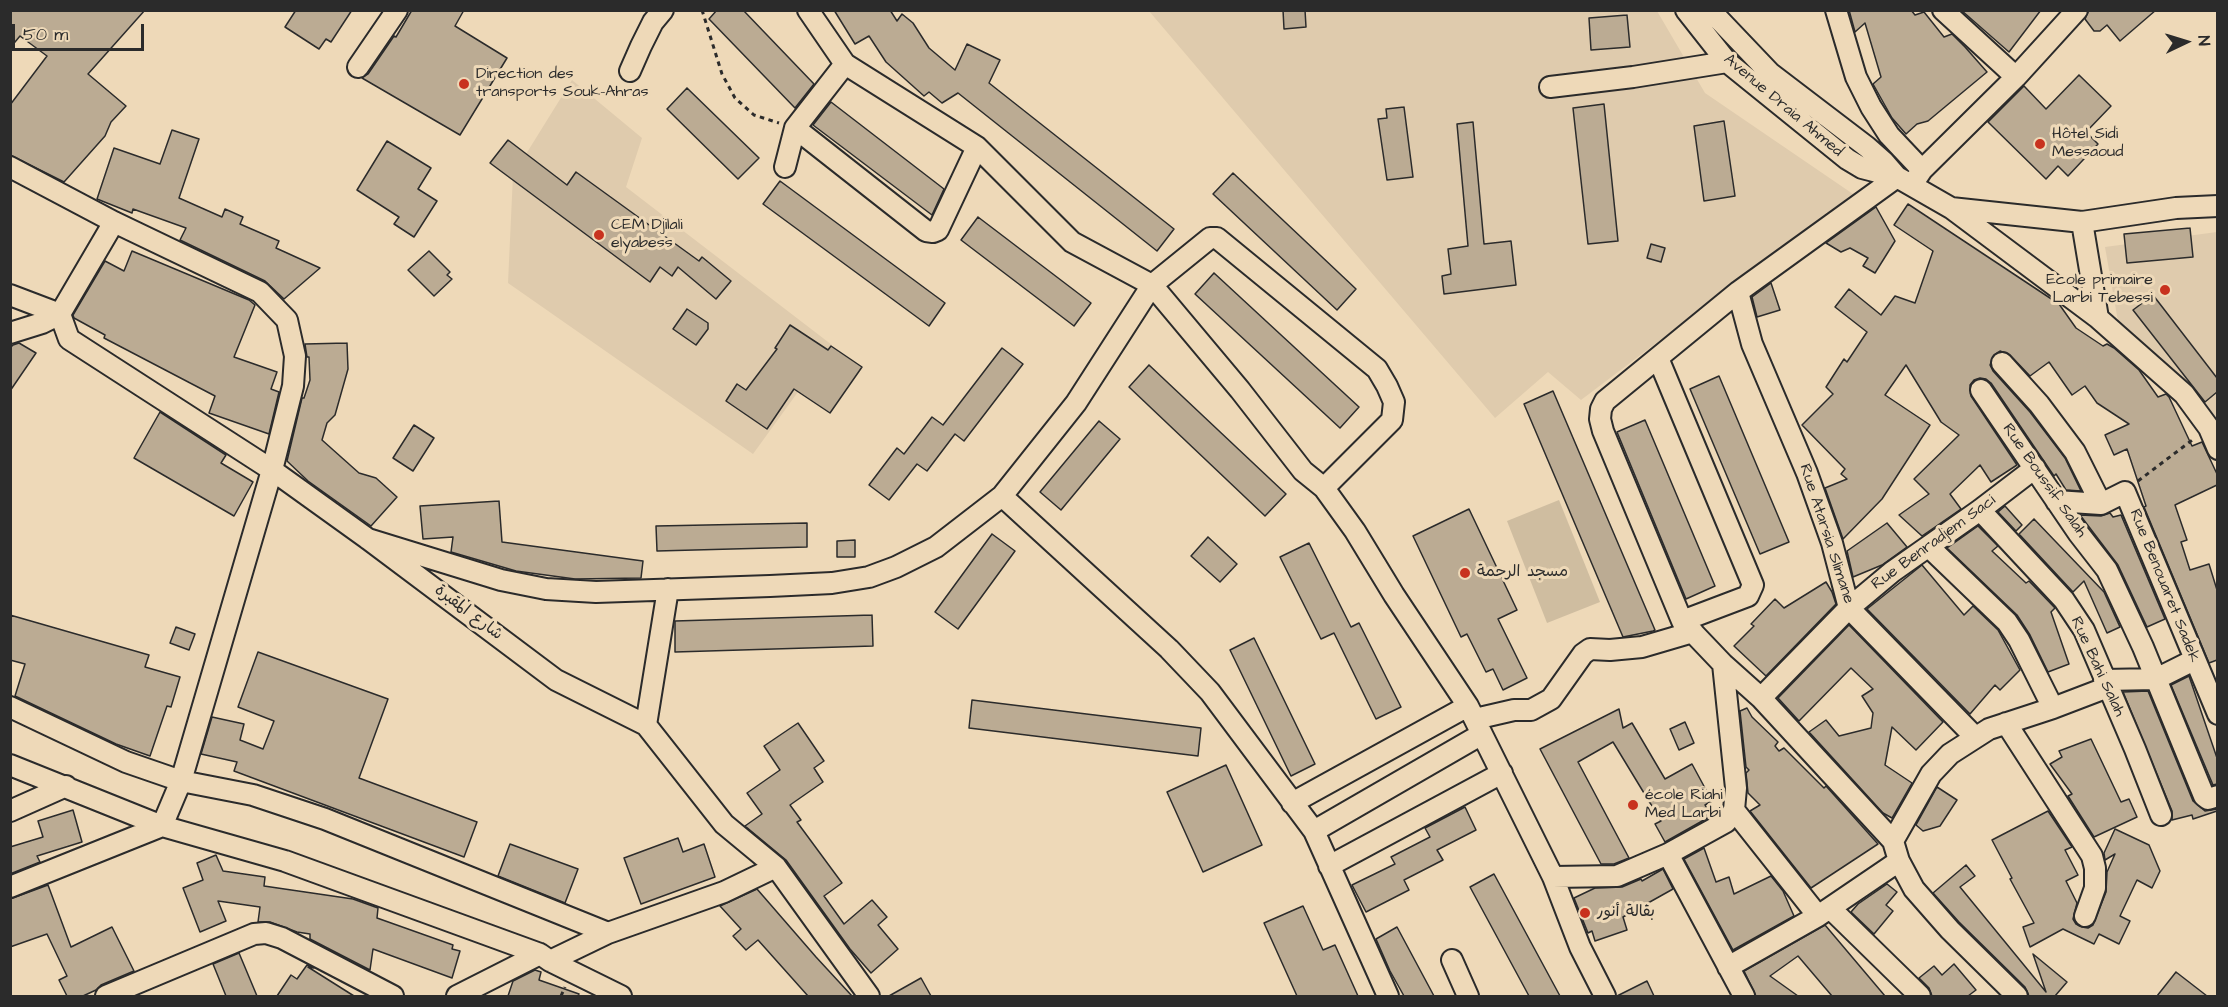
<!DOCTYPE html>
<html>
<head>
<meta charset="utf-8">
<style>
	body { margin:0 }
	#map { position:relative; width:2228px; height:1007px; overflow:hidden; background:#eed9b8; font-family:"Architects Daughter",sans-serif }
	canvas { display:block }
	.frame { position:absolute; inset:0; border:12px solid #2b2b2b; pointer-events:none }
	.north { position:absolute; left:2156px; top:12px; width:60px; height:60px; -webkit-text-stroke:4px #eed9b8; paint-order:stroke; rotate:86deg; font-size:16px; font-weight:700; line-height:24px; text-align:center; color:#2b2b2b }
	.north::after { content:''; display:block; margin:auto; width:21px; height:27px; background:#2b2b2b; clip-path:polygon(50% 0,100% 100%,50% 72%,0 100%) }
	.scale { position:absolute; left:12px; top:24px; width:132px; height:27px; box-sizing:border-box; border:3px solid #2b2b2b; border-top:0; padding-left:8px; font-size:18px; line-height:21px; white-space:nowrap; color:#2b2b2b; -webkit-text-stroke:4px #eed9b8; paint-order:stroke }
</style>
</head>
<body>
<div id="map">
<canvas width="2228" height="1007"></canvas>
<div class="frame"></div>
<div class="north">N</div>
<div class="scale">50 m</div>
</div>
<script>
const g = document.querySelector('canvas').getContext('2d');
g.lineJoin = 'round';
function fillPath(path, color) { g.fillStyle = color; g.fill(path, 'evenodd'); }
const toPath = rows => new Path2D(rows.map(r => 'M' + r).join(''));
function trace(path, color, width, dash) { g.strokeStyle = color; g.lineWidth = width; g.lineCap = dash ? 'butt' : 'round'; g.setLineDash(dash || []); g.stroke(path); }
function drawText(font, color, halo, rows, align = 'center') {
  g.font = font + ' "Architects Daughter","Playpen Sans Arabic",sans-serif'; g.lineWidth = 6; g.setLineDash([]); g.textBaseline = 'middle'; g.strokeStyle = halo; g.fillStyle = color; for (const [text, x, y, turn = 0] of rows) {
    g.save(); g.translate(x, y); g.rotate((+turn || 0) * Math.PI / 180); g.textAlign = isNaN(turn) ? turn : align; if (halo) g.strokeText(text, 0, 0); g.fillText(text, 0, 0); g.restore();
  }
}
const built = toPath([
	[1149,11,1657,11,1705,93,1853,194,1581,400,1548,372,1495,418],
	[572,80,642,138,626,187,832,345,753,454,508,283,513,175],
	[2217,232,2217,431,2120,333,2105,247]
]);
const green = toPath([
	[1559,500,1600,602,1547,623,1507,521]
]);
const building = toPath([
	[10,10,145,10,88,74,126,106,111,122,105,136,64,182,10,155,10,105,47,56,20,36,10,48,10,10],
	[296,10,352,10,331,42,326,39,319,49,285,27,296,10],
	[412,10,464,10,455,26,507,58,460,135,362,78,368,74,394,36,396,37,412,10],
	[717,10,743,10,814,84,795,108,709,19,717,10],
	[834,10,890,10,897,21,902,14,913,23,929,48,955,70,967,44,1000,60,989,83,1174,229,1157,251,958,93,942,103,929,92,924,96,886,62,869,36,855,44,834,10],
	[1283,10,1305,10,1306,27,1284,29,1283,10],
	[1849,10,1911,10,1915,15,1924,12,1944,37,1952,34,1965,47,1987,72,1928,121,1917,124,1906,134,1892,118,1873,84,1881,77,1865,23,1855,32,1849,10],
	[1961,10,2041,10,2009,52,1961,10],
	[2089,10,2156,10,2120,41,2107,25,2100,31,2094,31,2085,19,2089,10],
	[1627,15,1630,47,1591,50,1589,18,1627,15],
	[2079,75,2111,106,2086,132,2098,144,2068,176,2058,166,2046,179,1988,122,2024,86,2046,109,2079,75],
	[687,88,759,158,738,179,667,109,687,88],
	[831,102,944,189,932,215,813,125,831,102],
	[1604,104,1618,241,1588,244,1573,108,1604,104],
	[1404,107,1413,177,1387,180,1378,119,1387,118,1386,109,1404,107],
	[1724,121,1735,196,1704,201,1694,126,1724,121],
	[1473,122,1484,244,1511,241,1516,285,1444,294,1442,276,1451,274,1448,249,1468,246,1457,124,1473,122],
	[172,130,199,139,179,198,222,217,225,209,243,217,240,224,279,241,276,248,320,268,284,299,265,281,180,240,186,228,133,209,132,213,97,199,114,148,160,164,172,130],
	[508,140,567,185,576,172,699,261,702,257,731,281,716,299,678,267,672,276,660,267,650,282,490,163,508,140],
	[387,141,431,168,418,189,437,201,414,237,394,224,399,217,357,190,387,141],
	[1233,173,1356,289,1337,310,1213,194,1233,173],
	[780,181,945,303,929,326,763,204,780,181],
	[1908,204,2059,304,2076,328,2103,346,2107,344,2114,348,2139,370,2158,397,2166,394,2169,397,2192,446,2202,442,2217,474,2217,485,2175,505,2187,540,2181,542,2190,570,2209,564,2217,590,2217,660,2209,663,2144,507,2146,506,2127,449,2114,455,2105,435,2129,424,2097,403,2085,386,2072,395,2049,362,2030,376,2010,355,2000,351,1994,355,1990,365,1993,371,2030,412,2065,458,2081,491,2066,490,2056,474,2054,476,1991,383,1986,379,1980,378,1974,380,1970,385,1971,396,2017,465,1991,482,1980,465,1950,494,1961,509,1922,536,1899,515,1929,494,1914,479,1959,435,1941,422,1906,365,1885,395,1930,425,1882,499,1843,539,1825,488,1847,479,1841,474,1845,469,1802,425,1833,394,1826,387,1844,359,1847,362,1867,332,1835,307,1849,289,1881,315,1895,296,1915,303,1933,251,1894,225,1908,204],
	[1876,207,1895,241,1875,273,1863,266,1868,258,1850,248,1841,252,1826,243,1876,207],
	[978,217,1091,303,1074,326,961,240,978,217],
	[2190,228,2193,257,2127,263,2124,234,2190,228],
	[1651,244,1665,248,1661,262,1647,258,1651,244],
	[132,251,249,300,255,305,234,357,277,372,271,389,279,392,269,434,209,413,215,396,104,338,105,335,74,318,73,315,105,261,124,271,132,251],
	[429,251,450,272,447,275,452,279,434,296,408,270,429,251],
	[1214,273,1359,407,1340,428,1195,294,1214,273],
	[1771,283,1780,310,1757,317,1752,297,1771,283],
	[2153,295,2217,378,2217,392,2205,402,2133,310,2153,295],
	[687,309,708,323,708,329,696,345,673,329,687,309],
	[790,325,828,350,831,346,862,367,830,413,794,389,767,429,726,401,737,384,746,390,777,349,775,348,790,325],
	[19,343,36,353,10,391,10,348,13,345,19,343],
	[347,343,348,369,335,415,327,423,322,440,359,473,376,478,397,497,371,526,308,481,287,461,302,398,304,398,310,380,309,357,307,357,305,344,347,343],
	[1002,348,1023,364,964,441,955,434,927,471,917,464,889,500,869,485,897,448,904,454,932,417,943,425,1002,348],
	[1149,365,1286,494,1265,516,1129,387,1149,365],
	[1719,376,1789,542,1760,554,1690,389,1719,376],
	[1553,391,1655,630,1653,631,1623,637,1524,404,1553,391],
	[160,412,226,455,221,463,253,482,234,516,134,458,160,412],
	[1645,420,1715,586,1686,599,1617,432,1645,420],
	[1099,421,1120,439,1061,510,1040,492,1099,421],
	[414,425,434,438,413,471,393,458,414,425],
	[499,501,502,542,643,561,641,578,575,579,516,571,451,552,453,537,423,539,420,506,499,501],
	[2005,506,2022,525,2016,531,1998,512,2005,506],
	[1469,509,1517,610,1498,619,1527,678,1503,690,1493,669,1486,672,1467,634,1461,637,1413,536,1469,509],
	[2110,513,2113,517,2121,515,2165,619,2147,627,2118,565,2080,515,2101,516,2110,513],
	[2034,519,2104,592,2120,627,2107,633,2084,581,2073,592,2019,534,2034,519],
	[807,523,807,547,657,551,656,526,807,523],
	[1887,523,1907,547,1882,565,1853,577,1847,551,1887,523],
	[1978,526,1998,546,1992,551,2026,583,2029,581,2055,608,2051,612,2069,664,2048,672,2030,635,2017,615,1947,548,1978,526],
	[992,534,1015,551,958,629,935,612,992,534],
	[1208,537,1237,564,1220,582,1191,556,1208,537],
	[855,540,855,557,837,557,837,541,855,540],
	[1309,543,1351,627,1359,623,1401,707,1376,719,1334,633,1321,639,1280,557,1309,543],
	[1922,565,1964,615,1973,606,1998,630,2020,670,2000,690,1995,685,1970,714,1867,609,1922,565],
	[1826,582,1832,592,1836,604,1766,676,1734,646,1754,626,1751,624,1775,599,1784,608,1826,582],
	[10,615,149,655,145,667,180,677,171,707,167,706,150,756,116,744,15,696,25,664,10,660,10,615],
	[872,615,873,646,675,652,675,621,872,615],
	[1849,625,1943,722,1916,750,1892,727,1885,765,1912,783,1892,818,1883,813,1809,732,1826,720,1839,736,1871,728,1873,713,1862,696,1873,689,1851,668,1799,721,1778,698,1849,625],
	[176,627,195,634,189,650,170,643,176,627],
	[1254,638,1315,764,1291,776,1230,650,1254,638],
	[258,652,388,699,359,778,477,822,464,857,234,771,237,762,201,754,212,717,244,724,240,740,263,749,274,721,238,707,258,652],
	[2189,676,2217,758,2217,784,2213,785,2171,685,2189,676],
	[2148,691,2193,801,2205,811,2217,809,2217,811,2193,819,2192,815,2172,820,2172,811,2123,692,2148,691],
	[972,700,1201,728,1198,756,969,728,972,700],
	[1747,708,1752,717,1778,742,1775,746,1779,751,1784,748,1824,788,1826,786,1878,844,1811,888,1750,811,1760,805,1748,793,1746,773,1749,770,1746,767,1740,711,1747,708],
	[1619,709,1623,728,1632,723,1665,779,1692,764,1712,801,1705,805,1711,816,1665,842,1655,824,1661,821,1613,742,1578,762,1629,858,1614,864,1601,864,1540,749,1619,709],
	[1685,722,1694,743,1679,750,1670,729,1685,722],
	[798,723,824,761,814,768,823,782,790,805,801,820,797,822,842,883,824,896,844,924,872,900,887,917,878,925,898,949,871,973,850,949,786,860,745,826,762,814,747,793,780,770,764,746,798,723],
	[2091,739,2121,802,2129,799,2137,817,2094,837,2068,796,2072,794,2050,764,2062,757,2059,751,2091,739],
	[1226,765,1262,845,1203,872,1167,792,1226,765],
	[1937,787,1957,800,1940,826,1923,831,1916,825,1937,787],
	[1465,807,1476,830,1437,850,1443,860,1404,880,1409,890,1366,912,1352,885,1395,864,1391,857,1430,837,1425,828,1465,807],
	[73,810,82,842,37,856,40,862,10,874,10,847,43,837,38,821,73,810],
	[2048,811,2072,847,2065,850,2078,875,2066,881,2077,903,2073,919,2076,924,2082,927,2088,928,2093,925,2106,892,2107,872,2115,854,2105,860,2104,853,2115,829,2149,845,2160,871,2152,888,2137,880,2120,916,2130,921,2119,944,2099,934,2094,944,2063,929,2030,947,2023,927,2034,923,2010,879,2012,878,1992,840,2048,811],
	[678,838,683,852,704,844,715,877,641,904,624,858,678,838],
	[510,844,578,869,565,903,498,876,510,844],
	[1704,848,1716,882,1729,877,1734,894,1771,876,1783,891,1794,916,1733,950,1684,859,1704,848],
	[216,855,223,871,265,877,264,886,353,899,378,908,377,918,453,945,452,949,460,951,452,978,373,949,370,970,310,939,310,934,297,932,270,922,258,922,260,907,218,901,226,921,200,932,183,888,203,880,197,863,216,855],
	[1966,865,1975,876,1960,887,2046,992,2033,954,2067,982,2055,996,2029,996,2025,987,1959,922,1933,893,1966,865],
	[1663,869,1673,889,1623,917,1627,930,1595,941,1592,931,1588,933,1574,898,1595,888,1622,887,1641,879,1642,881,1663,869],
	[1494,874,1560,996,1529,996,1470,887,1494,874],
	[1887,884,1897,892,1886,905,1893,911,1874,934,1851,912,1858,904,1887,884],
	[48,885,71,947,112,927,134,971,101,985,96,990,83,996,67,996,59,980,67,976,47,934,10,947,10,899,48,885],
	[757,889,816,957,852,996,808,996,758,940,746,950,733,936,741,929,720,906,757,889],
	[1303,906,1323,950,1335,945,1358,996,1297,996,1264,923,1303,906],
	[1825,925,1885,996,1832,996,1798,956,1770,976,1798,996,1756,996,1744,971,1825,925],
	[1397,927,1434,996,1404,996,1390,971,1376,939,1397,927],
	[239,953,257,996,226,996,213,964,239,953],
	[1954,964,1976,990,1968,996,1932,996,1929,988,1919,978,1934,966,1942,975,1954,964],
	[307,965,314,968,308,967,354,996,277,996,291,975,297,979,307,965],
	[535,970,541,972,539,980,579,994,578,996,508,996,513,981,535,970],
	[2176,972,2207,996,2157,996,2176,972],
	[921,978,931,996,889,996,921,978],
	[1647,981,1654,996,1617,996,1647,981]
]);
const path = toPath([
	[702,10,722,74,735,98,754,115,779,123],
	[2138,481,2195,438],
	[561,996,565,987]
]);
const minor = toPath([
	[808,10,845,64,977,147,1072,242,1152,285,1240,390,1303,471,1324,488,1355,531,1394,595,1468,706,1553,877,1580,947,1605,996],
	[1686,10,1727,62,1847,159,1862,168,1897,177,1951,208,2098,318,2184,394,2209,428,2218,449],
	[1710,10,1770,73,1867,147,1884,162,1897,177],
	[1836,10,1856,77,1871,107,1889,135,1922,170],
	[1943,10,2016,77],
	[358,67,397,10],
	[630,71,641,46,653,22,663,10],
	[1550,87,1633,77,1727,62],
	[795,128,926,231,933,232,938,230,977,147],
	[10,167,114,222,260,292,287,320,295,356,293,386,272,470,181,781,162,826,10,887],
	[785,167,795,128,845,64],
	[1897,177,1738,292,1605,401,1601,409,1600,419,1603,431,1682,621,1723,664,1761,698,1893,841,1899,861,1914,889,1950,930,2017,996],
	[1912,185,1922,170,2016,77,2077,10],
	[1951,208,2082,222,2176,208,2218,206],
	[2082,222,2098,318],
	[1738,292,1752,344,1807,473,1832,543,1849,608,1975,737],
	[10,295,60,314,69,339,272,470,368,539,556,680,646,725,724,824,776,867,869,996],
	[10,333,42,323,60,314,114,222],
	[1658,358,1753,585,1748,596,1682,621],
	[2002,363,2039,404,2075,452,2101,504],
	[1981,390,2079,534,2107,570,2143,647,2204,796,2208,799,2218,796],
	[1002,496,1169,649,1210,692,1314,831,1482,734],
	[2056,501,2101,504,2125,492,2218,714],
	[1980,510,2064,600,2084,630,2135,749,2161,815],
	[368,539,501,580,546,589,596,592,770,586,832,583,869,577,896,567,936,547,1002,496,1076,403,1152,285,1210,238,1217,238,1377,369,1387,386,1394,402,1392,420,1324,488],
	[1929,547,2007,622,2019,640,2053,708],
	[2104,680,2156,679,2194,660],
	[1761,698,1849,608,1892,572,1980,510,2035,468],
	[10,707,126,762,181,781,253,795,325,819,608,933],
	[1475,719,1514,710,1531,710,1551,699,1583,654,1590,649,1610,650,1642,647,1693,632],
	[2006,723,2092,856,2095,868,2095,888,2085,916],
	[646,725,668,589],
	[10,765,162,826,285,861,540,954],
	[1292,803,1468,706],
	[1734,810,1818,916],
	[10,811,66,786],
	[1314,831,1388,996],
	[1893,841,1931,774,1950,754,1989,729,2053,708,2108,687],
	[1668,854,1744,996],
	[1329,866,1502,773],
	[1553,877,1617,876,1668,854,1726,822,1734,810,1736,788,1723,664],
	[1830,908,1920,996],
	[1452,960,1468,996],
	[550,961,621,996],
	[1728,967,1818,916,1899,861],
	[106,996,254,934,266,933,282,938,393,996],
	[457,996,540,954,550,961,608,933,724,892,776,867]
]);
const markers = [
	[464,84,6,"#c8321e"],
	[2040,144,6,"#c8321e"],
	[599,235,6,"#c8321e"],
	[2165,290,6,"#c8321e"],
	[1465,573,6,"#c8321e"],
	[1633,805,6,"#c8321e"],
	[1585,913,6,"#c8321e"]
];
const poiNames = [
	["Direction des",476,75],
	["transports Souk-Ahras",476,93],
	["Hôtel Sidi",2052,135],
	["Messaoud",2052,153],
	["CEM Djilali",611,226],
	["elyabess",611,244],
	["Ecole primaire",2153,281,"right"],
	["Larbi Tebessi",2153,299,"right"],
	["مسجد الرحمة",1477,573],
	["école Riahi",1645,796],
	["Med Larbi",1645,814],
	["بقالة أنور",1597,913]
];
const streetNames = [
	["Avenue Draia Ahmed",1783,106,40],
	["Rue Boussif Salah",2044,481,55],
	["Rue Atarsia Slimane",1826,534,72],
	["Rue Benradjem Saci",1934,543,-36],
	["Rue Benouaret Sadek",2164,586,68],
	["شارع المقبرة",468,613,37],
	["Rue Bahi Salah",2097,667,65]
];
fillPath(built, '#dfcbad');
fillPath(green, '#cfbda0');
fillPath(building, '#bbab93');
trace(building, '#2b2b2b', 1.5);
trace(minor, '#2b2b2b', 24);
trace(path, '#2b2b2b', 3, [4.5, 4.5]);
trace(minor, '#eed9b8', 20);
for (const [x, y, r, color] of markers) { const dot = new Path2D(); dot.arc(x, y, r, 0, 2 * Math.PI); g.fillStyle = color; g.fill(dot); trace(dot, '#eed9b8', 2); }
drawText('16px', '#2b2b2b', '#eed9b8', poiNames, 'left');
drawText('16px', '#2b2b2b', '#eed9b8', streetNames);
</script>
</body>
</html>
